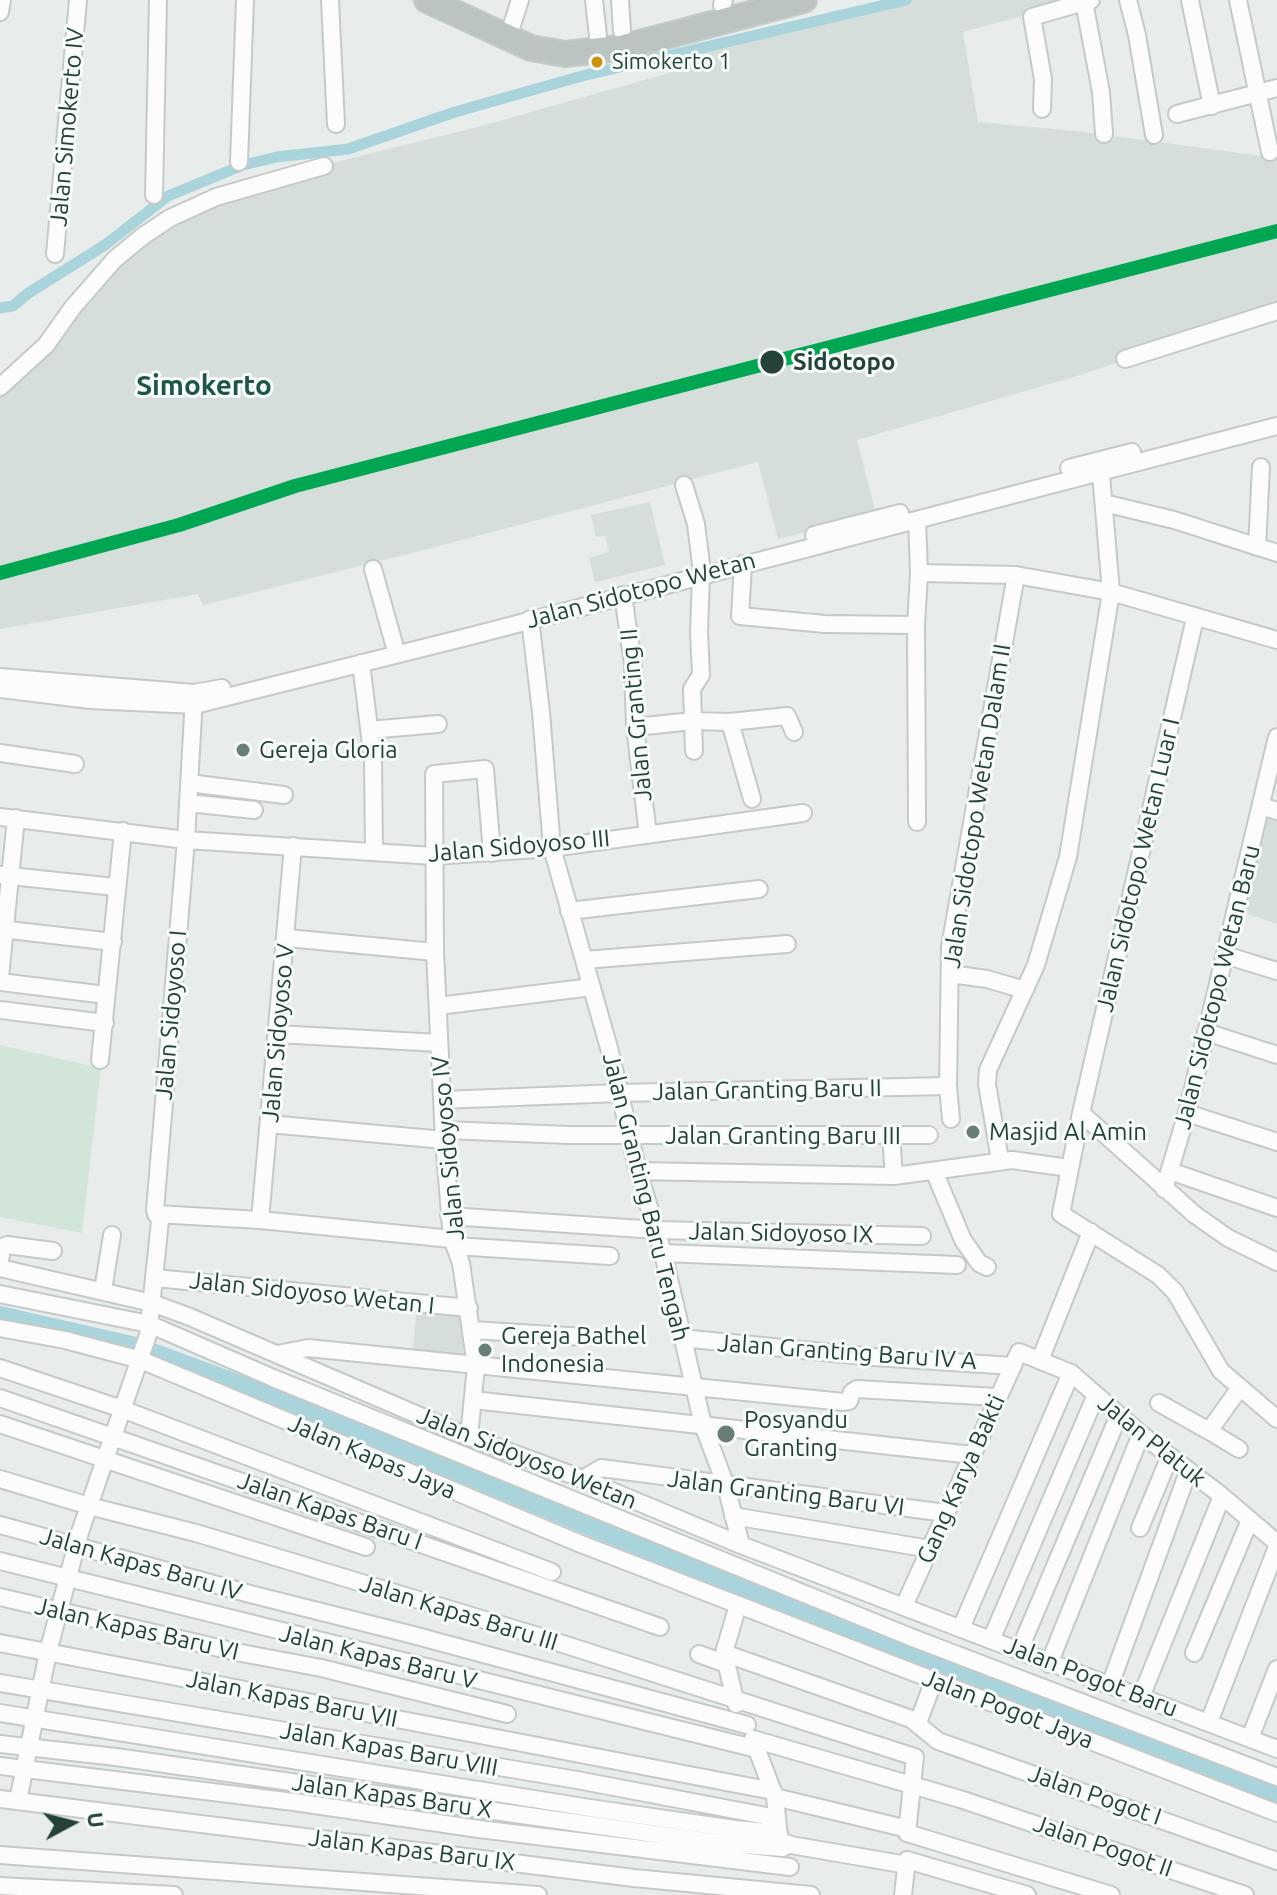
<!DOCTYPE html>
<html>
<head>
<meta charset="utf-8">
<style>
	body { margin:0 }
	#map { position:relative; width:1277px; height:1895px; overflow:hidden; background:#e8edeb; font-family:Ubuntu,sans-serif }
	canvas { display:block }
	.north { position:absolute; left:32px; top:1783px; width:80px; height:80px; -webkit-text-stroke:6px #f7fbf9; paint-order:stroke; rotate:83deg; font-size:22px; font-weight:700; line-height:32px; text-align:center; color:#24423a }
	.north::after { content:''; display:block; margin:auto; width:28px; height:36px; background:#24423a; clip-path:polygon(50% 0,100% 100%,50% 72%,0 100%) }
</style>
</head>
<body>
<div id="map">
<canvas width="1277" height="1895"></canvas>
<div class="north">U</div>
</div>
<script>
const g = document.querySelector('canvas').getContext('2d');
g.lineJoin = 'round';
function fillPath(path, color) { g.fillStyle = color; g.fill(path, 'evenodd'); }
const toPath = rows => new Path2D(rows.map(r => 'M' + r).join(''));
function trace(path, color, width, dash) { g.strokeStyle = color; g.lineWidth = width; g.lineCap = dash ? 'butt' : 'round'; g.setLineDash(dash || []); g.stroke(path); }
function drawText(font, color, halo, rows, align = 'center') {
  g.font = font + ' Ubuntu,sans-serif'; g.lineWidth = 6; g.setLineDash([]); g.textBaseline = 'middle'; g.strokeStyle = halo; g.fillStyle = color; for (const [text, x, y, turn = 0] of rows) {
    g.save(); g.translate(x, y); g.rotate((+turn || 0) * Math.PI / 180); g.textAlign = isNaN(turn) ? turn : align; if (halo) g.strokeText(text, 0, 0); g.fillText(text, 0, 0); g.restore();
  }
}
const built = toPath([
	[888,0,1082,0,963,32,978,122,1076,131,1277,158,1277,308,1084,374,857,440,876,514,778,539,758,462,420,551,203,605,198,594,0,629,0,394,149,232,275,177,478,127,676,71,674,58],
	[650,502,665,565,595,582,589,558,609,552,605,536,596,537,591,515],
	[1267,811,1277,814,1277,924,1239,911],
	[417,1305,461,1308,464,1362,412,1357]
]);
const green = toPath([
	[0,1045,101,1068,82,1233,0,1217]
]);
const canal = toPath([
	[0,308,13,306,27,294,105,245,168,196,243,165,277,157,348,149,455,112,582,76,906,0]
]);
const river = toPath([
	[0,1315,136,1346,283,1400,600,1531,1096,1727,1277,1795]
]);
const minor = toPath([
	[330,0,336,124],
	[594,0,598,36],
	[620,0,622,31],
	[1128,0,1137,35,1154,135],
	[1190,0,1212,106],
	[1238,0,1270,152],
	[1084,2,1101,92,1104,134],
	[722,5,724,0],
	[0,12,2,0],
	[512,25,520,0],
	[1042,109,1043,79,1032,17,1091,0],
	[1177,114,1277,88],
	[239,162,245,0],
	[154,195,158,0],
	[55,254,78,0],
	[1125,359,1277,311],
	[0,387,46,345,73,307,115,259,143,236,170,218,216,197,324,166],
	[1069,468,1132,452],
	[684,485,696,524,701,564],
	[1104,503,1174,520,1277,553],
	[917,520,919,573,916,625,917,822],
	[814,535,900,513],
	[1257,547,1261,467],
	[743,564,740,616,825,624,916,625],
	[373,569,394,644],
	[919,573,1016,575,1111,592,1277,640],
	[623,595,633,664,635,727,648,835],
	[1195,618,1081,1113,1061,1214,1158,1275,1175,1292,1221,1371,1277,1419],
	[530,619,541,712,552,848,609,1048,638,1171,663,1253,703,1425,726,1486,741,1545],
	[361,663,373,761,374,851],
	[0,677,194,693,222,688],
	[0,689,90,700,195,705,471,636,1277,426],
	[635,727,693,721,730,722],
	[369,730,438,724],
	[694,751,692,689,701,675,699,632,701,575],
	[0,753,75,764],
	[189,783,284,795],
	[752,799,730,722,787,716,794,732],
	[188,803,254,810],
	[1261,806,1277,811],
	[0,817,186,840,434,856,552,848,803,813],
	[0,875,115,887],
	[569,911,759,889],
	[0,929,113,942],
	[287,938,435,952],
	[1225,955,1277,971],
	[584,960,787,944],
	[950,974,987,979,1025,990],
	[0,977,16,818],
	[0,982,106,995],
	[438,1006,592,987],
	[0,1010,105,1023],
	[1206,1032,1277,1055],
	[277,1034,439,1043],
	[100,1060,123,831],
	[442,1100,619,1093,948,1086],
	[1081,1113,1194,1214,1228,1238,1277,1262],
	[1187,1113,1277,1142],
	[951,1119,948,1086,950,947,1016,575],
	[269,1124,444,1140],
	[444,1130,568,1135,929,1135],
	[891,1136,894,1176],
	[1000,1160,987,1084,988,1070,1036,965,1068,857,1111,592,1100,462],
	[638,1171,894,1176,1012,1160,1069,1168],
	[934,1171,963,1240,979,1263,987,1267],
	[1170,1171,1277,1208],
	[1164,1189,1187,1113,1277,737],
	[156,1214,260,1220,452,1239],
	[449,1216,657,1230,922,1236],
	[260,1220,293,846],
	[455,1246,610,1256],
	[663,1253,957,1265],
	[0,1261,2,1247,7,1245,53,1251],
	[0,1268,152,1303,190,1317,469,1437,583,1479,741,1545,1277,1749],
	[155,1278,469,1308],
	[103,1290,112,1235],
	[0,1294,149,1324,273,1378,913,1638,1277,1777],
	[0,1328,65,1340,141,1360,581,1544,1277,1813],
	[472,1330,584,1337],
	[681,1338,874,1357,1013,1366],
	[277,1354,308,1348,844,1402,849,1401,852,1392,857,1389,997,1397],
	[1040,1360,1091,1232],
	[0,1368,122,1409,552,1572],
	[0,1398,660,1627],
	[473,1400,972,1455],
	[1159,1403,1209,1431,1239,1389],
	[0,1424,366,1547],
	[1209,1431,1239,1449],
	[469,1437,476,1366,461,1263,452,1239,444,1140,435,952,434,774,485,769,492,853],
	[0,1479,89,1506,196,1533,538,1636,915,1757,907,1833,1111,1895],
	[583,1479,601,1468,946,1513],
	[733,1516,930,1549],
	[0,1525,250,1594,413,1635,747,1725],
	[1140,1528,1170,1456],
	[0,1561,757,1749],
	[0,1597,236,1652,321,1668,507,1714],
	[904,1606,1019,1352,1071,1373,1141,1434,1222,1496,1277,1543],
	[961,1628,1071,1373],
	[991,1640,1096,1395],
	[0,1643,773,1791],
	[1019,1651,1119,1415],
	[724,1653,911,1719,938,1741,1277,1861],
	[1194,1653,1250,1520],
	[699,1654,726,1664],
	[1049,1664,1141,1434],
	[0,1683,577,1780,777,1818],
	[1110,1685,1188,1472],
	[1141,1697,1222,1496],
	[736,1704,724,1653,738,1605],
	[0,1713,590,1808,735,1829,779,1833],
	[1209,1722,1277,1547],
	[918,1723,934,1680],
	[1250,1738,1277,1669],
	[753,1739,960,1799,1245,1895],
	[753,1739,775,1797,778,1828],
	[0,1744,116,1757,718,1843,783,1848],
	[0,1766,294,1802,479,1829,790,1867],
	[775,1797,908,1829],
	[0,1799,634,1878,811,1895],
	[18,1801,48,1652,80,1532,148,1335,160,1221,155,1210,186,840,194,697],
	[781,1841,791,1845,907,1865],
	[0,1855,538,1895],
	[0,1886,174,1895],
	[903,1895,907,1860,1027,1895]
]);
const highway = toPath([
	[427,0,531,48,565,54,620,48,804,0]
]);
const rail1 = toPath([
	[0,573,179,525,295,486,1277,231]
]);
const markers = [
	[597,62,7,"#cd920c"],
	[772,362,13,"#24423a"],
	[243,750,8,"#697e78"],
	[973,1132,8,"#697e78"],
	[485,1350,8,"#697e78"],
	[726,1434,10,"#697e78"]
];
const busNames = [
	["Simokerto 1",612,62]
];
const streetNames = [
	["Jalan Simokerto IV",67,127,-85],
	["Jalan Sidotopo Wetan",641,590,-15],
	["Jalan Granting II",636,715,-95],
	["Jalan Sidotopo Wetan Dalam II",977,806,-81],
	["Jalan Sidoyoso III",519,846,-5],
	["Jalan Sidotopo Wetan Luar I",1138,865,-77],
	["Jalan Sidotopo Wetan Baru",1217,987,-76],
	["Jalan Sidoyoso I",171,1015,-85],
	["Jalan Sidoyoso V",278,1033,-85],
	["Jalan Granting Baru II",767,1090,-1],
	["Jalan Granting Baru III",783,1136],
	["Jalan Sidoyoso IV",448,1148,-95],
	["Jalan Granting Baru Tengah",646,1197,76],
	["Jalan Sidoyoso IX",781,1233,1],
	["Jalan Sidoyoso Wetan I",312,1293,6],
	["Jalan Granting Baru IV A",847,1352,4],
	["Jalan Platuk",1152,1441,39],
	["Jalan Kapas Jaya",372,1457,23],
	["Jalan Sidoyoso Wetan",527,1458,22],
	["Gang Karya Bakti",961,1479,-66],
	["Jalan Granting Baru VI",786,1493,7],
	["Jalan Kapas Baru I",330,1511,19],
	["Jalan Kapas Baru IV",141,1564,16],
	["Jalan Kapas Baru III",459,1613,17],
	["Jalan Kapas Baru VI",137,1629,13],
	["Jalan Kapas Baru V",378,1657,14],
	["Jalan Pogot Baru",1091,1677,21],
	["Jalan Kapas Baru VII",292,1699,11],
	["Jalan Pogot Jaya",1008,1709,21],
	["Jalan Kapas Baru VIII",389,1749,10],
	["Jalan Pogot I",1095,1795,19],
	["Jalan Kapas Baru X",392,1796,8],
	["Jalan Pogot II",1103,1846,19],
	["Jalan Kapas Baru IX",412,1850,7]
];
const stopNames = [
	["Sidotopo",793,362]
];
const poiNames = [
	["Gereja Gloria",259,750],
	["Masjid Al Amin",989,1132],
	["Gereja Bathel",501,1336],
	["Indonesia",501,1364],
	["Posyandu",744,1420],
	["Granting",744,1448]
];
const quarterNames = [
	["Simokerto",204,386]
];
fillPath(built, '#d6dedb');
fillPath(green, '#d1e6d8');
trace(canal, '#a9d4db', 11);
trace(river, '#a9d4db', 18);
trace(minor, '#c5cac8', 20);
trace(highway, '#c3ccc9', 28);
trace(minor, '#fcfcfc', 16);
trace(highway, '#bcc4c2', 24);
trace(rail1, '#00a651', 14);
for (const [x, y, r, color] of markers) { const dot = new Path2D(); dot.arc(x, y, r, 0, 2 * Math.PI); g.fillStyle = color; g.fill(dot); trace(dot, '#f7fbf9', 3); }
drawText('22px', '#24423a', '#f7fbf9', busNames, 'left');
drawText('24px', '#24423a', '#f7fbf9', streetNames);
drawText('bold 24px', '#24423a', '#f7fbf9', stopNames, 'left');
drawText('24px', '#24423a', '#f7fbf9', poiNames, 'left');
drawText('bold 28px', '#1f5548', '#f7fbf9', quarterNames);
</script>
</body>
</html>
